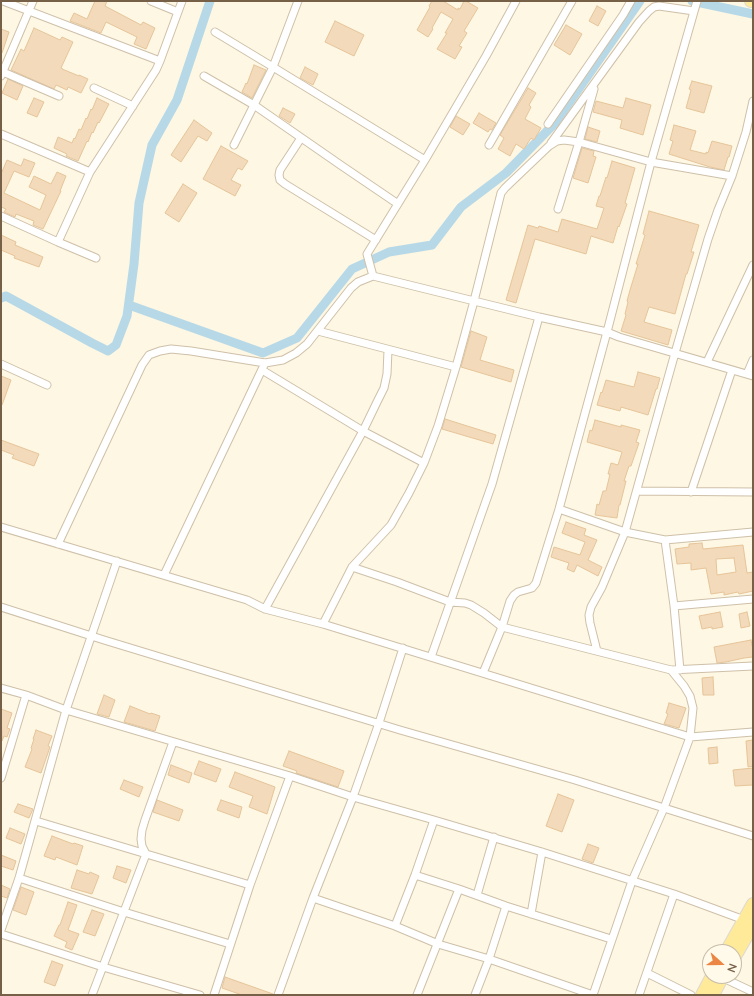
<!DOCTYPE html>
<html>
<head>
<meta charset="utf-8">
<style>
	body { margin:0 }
	#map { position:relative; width:754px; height:996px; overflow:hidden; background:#fdf7e3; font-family:Mulish,sans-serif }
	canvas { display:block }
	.frame { position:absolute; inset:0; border:2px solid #766048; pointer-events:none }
	.north { position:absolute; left:702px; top:944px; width:40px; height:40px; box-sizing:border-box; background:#fffaea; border:1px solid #c8bca9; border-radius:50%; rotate:111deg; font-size:11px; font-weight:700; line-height:16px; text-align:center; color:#766048 }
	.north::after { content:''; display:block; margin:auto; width:14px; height:18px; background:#eb8644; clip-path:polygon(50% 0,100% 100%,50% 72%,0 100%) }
</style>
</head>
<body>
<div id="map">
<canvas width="754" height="996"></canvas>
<div class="frame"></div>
<div class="north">N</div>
</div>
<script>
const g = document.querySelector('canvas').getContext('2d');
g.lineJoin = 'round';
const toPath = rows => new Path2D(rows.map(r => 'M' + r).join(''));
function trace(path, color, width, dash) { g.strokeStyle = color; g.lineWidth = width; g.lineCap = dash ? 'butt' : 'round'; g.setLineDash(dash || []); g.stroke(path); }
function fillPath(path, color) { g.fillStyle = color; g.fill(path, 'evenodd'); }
const canal = toPath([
	[692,1,753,14],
	[1,298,6,296,92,343,108,351,116,345,127,316,134,264,139,203,152,145,177,100,210,1],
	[129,305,263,353,297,338,352,269,389,252,432,245,461,207,506,173,555,123,640,1]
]);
const building = toPath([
	[95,1,107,1,105,6,141,25,143,22,155,28,146,49,134,44,137,37,106,22,101,33,70,21,74,13,87,19,95,1],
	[432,1,443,1,458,10,458,8,460,9,464,1,466,1,478,8,464,31,467,33,459,46,462,47,455,59,437,49,447,33,445,33,453,19,441,12,432,28,433,29,428,37,417,30,430,7,429,6,432,1],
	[597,6,606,11,598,26,589,21,597,6],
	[335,21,364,35,354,56,325,42,335,21],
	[566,25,582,34,570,55,554,45,566,25],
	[34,28,60,40,62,37,73,42,61,68,62,68,62,69,79,76,79,75,88,79,81,93,68,87,67,90,56,85,54,89,11,70,21,49,24,51,34,28],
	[1,29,9,32,2,53,1,53,1,29],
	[254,65,266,70,252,98,242,92,246,83,247,84,254,65],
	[305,67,318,74,313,85,300,78,305,67],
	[8,79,23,86,17,100,2,93,8,79],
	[692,81,712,86,704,113,686,108,691,90,689,89,692,81],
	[528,88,536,93,529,105,531,107,525,119,541,128,534,140,531,138,524,149,516,144,510,156,498,149,504,138,500,135,528,88],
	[34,98,44,102,37,117,27,113,34,98],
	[97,98,109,104,99,123,98,122,93,133,92,132,88,142,87,141,78,161,66,156,67,154,54,148,58,137,72,143,74,138,75,139,79,129,81,130,86,118,87,119,91,109,92,110,97,98],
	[626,98,651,105,643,135,620,128,622,120,593,112,596,101,623,108,626,98],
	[283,108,295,114,290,123,279,116,283,108],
	[479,113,496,123,492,130,490,129,488,132,473,123,479,113],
	[456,116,470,124,463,135,450,127,456,116],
	[194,120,212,133,207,141,198,136,181,162,171,155,194,120],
	[674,125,696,131,690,150,706,154,706,152,708,153,712,141,732,146,729,157,728,157,724,170,710,167,669,154,673,141,670,140,674,125],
	[588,127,600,131,597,142,585,139,588,127],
	[221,146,248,161,242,170,238,168,231,180,241,185,235,196,203,179,221,146],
	[582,148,594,151,593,156,596,157,588,183,573,178,582,148],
	[24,159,35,163,29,177,14,171,4,193,40,210,46,195,29,187,34,176,51,184,57,172,66,176,60,191,61,191,43,229,33,225,34,221,16,214,15,217,4,212,6,209,1,207,1,174,7,160,21,166,24,159],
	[612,161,635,168,625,203,627,204,619,227,618,226,613,243,591,236,586,254,535,239,516,303,506,300,528,225,538,228,539,226,558,232,562,219,597,229,604,208,596,206,599,196,600,196,606,177,607,178,612,161],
	[183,184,197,193,179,222,165,213,183,184],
	[649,211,699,225,691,252,694,252,687,274,686,274,675,314,649,307,644,322,672,330,668,345,621,331,626,315,625,314,628,302,627,301,630,290,638,264,636,264,645,235,643,234,649,211],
	[1,235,16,242,15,245,43,257,39,267,14,258,15,256,1,250,1,235],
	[471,331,487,337,480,360,514,370,511,382,461,367,471,331],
	[638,372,660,378,657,389,656,389,648,415,621,407,620,411,597,405,601,392,602,393,606,380,634,387,638,372],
	[1,376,11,380,2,405,1,405,1,376],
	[445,419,496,435,493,444,442,429,445,419],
	[595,420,621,427,621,425,640,430,636,442,639,443,631,466,629,466,624,481,626,481,620,505,619,505,617,518,595,515,597,504,599,505,603,491,606,491,610,474,608,474,611,463,618,465,622,452,587,442,590,430,592,431,595,420],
	[1,440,39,454,34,466,12,458,14,455,1,450,1,440],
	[566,522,586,529,584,535,597,540,588,560,602,567,598,576,577,565,574,572,567,569,569,563,551,557,554,547,580,555,585,542,562,533,566,522],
	[702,543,703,549,743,545,747,573,753,572,753,591,739,594,738,592,724,595,724,592,711,594,706,568,691,570,691,563,677,564,675,549,689,547,689,544,702,543],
	[734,558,736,572,717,575,716,559,734,558],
	[720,612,723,627,712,629,712,627,702,629,699,616,720,612],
	[747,612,750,626,741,628,739,614,747,612],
	[751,640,753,650,753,657,744,658,726,662,717,663,714,647,751,640],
	[713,677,714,695,703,695,702,678,713,677],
	[104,695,115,700,109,717,97,714,104,695],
	[669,703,686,708,679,728,664,724,668,714,666,713,669,703],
	[130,706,150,714,151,713,160,716,155,731,124,722,130,706],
	[1,709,12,713,7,728,10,729,7,737,4,736,2,741,1,709],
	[36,730,52,736,48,746,50,747,41,773,25,767,32,749,31,748,34,739,33,739,36,730],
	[753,740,753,766,748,767,746,741,753,740],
	[717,747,718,763,709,764,708,748,717,747],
	[289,751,344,771,338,787,296,773,297,771,283,766,289,751],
	[199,761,221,769,216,782,194,774,199,761],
	[171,765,192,773,189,783,168,775,171,765],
	[753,768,753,785,735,786,733,770,753,768],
	[235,772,275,787,267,814,249,807,253,796,229,787,235,772],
	[124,780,143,787,139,797,120,789,124,780],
	[558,794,574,800,562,832,546,826,558,794],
	[157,800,183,810,179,821,153,812,157,800],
	[221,800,242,807,239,818,217,810,221,800],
	[18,804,33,809,29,818,14,812,18,804],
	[10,828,25,834,21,844,6,838,10,828],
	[52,836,73,844,74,843,83,846,77,865,56,857,55,860,44,856,52,836],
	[588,844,599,848,593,863,582,859,588,844],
	[1,855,16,861,13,870,1,866,1,855],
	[117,866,131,870,126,883,113,878,117,866],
	[77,870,89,874,90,872,99,876,92,894,71,888,77,870],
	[1,885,10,889,7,898,1,896,1,885],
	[21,887,34,892,26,915,13,910,21,887],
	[68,902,77,905,68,930,79,934,72,950,65,947,67,942,54,936,59,925,60,925,68,902],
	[92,910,104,914,95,936,83,932,92,910],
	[52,961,63,965,55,986,44,982,52,961],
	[225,977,273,994,273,995,242,995,222,988,225,977]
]);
const street = toPath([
	[3,1,160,61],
	[151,1,178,12],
	[298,1,273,67,425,160,367,254,373,276,539,317,607,332,619,337,753,376],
	[215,32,273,67,234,145],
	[3,72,59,96],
	[1,76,33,1],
	[204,76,254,105,342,166,398,204],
	[94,88,133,106],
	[548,124,623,15,631,1],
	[1,134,90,172],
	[301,138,280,170,279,175,280,180,285,184,376,240],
	[551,143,639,22,649,11,654,7,659,6,694,11],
	[489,145,572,1],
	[425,160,486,56,516,1],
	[558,209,579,142,594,89],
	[1,216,58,242,96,258],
	[58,242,90,172,156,70,160,61,182,1],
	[318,331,456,367],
	[707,362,753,265],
	[1,364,47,385],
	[262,370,363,431,424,463],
	[747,374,753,360],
	[637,491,753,492],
	[691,492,732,370],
	[559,509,625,532,665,540,753,532],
	[1,527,247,600,265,609,323,624,690,737,753,732],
	[665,540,674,606,680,670],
	[58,544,142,365,149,355,160,351,171,349,191,351,265,363,283,360,296,353,307,344,351,288,358,282,373,276],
	[352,567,397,582,450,602,465,603,471,605,484,613,502,627,671,670,753,666],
	[164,575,265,363],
	[674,606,753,599],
	[1,607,104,640,400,730,575,780,753,836],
	[265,609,363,431,377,402,384,388,387,374,388,350],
	[323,624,352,567,391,525,409,493,424,463,438,426,456,367,474,301,501,193,505,188,549,146,557,141,564,140,579,142,651,162,732,176],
	[597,651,590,623,589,615,591,607,602,587,625,532,675,353,708,239,718,210,732,176,746,132,753,101],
	[431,657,492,484,539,317],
	[483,673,502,627,510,601,514,595,518,592,532,588,536,583,559,509,607,332,651,162,697,1],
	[1,688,26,695,66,710,290,776],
	[1,778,26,695],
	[36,821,250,885],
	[415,875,459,889,506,906,611,939],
	[19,878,124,912,230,944],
	[477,895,494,837],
	[313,898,395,926,438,944,489,959,506,906],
	[531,914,542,852],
	[395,926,415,875,434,820],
	[1,930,19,878,66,710,117,561],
	[1,934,103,967,200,995],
	[647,973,691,995],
	[719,976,753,992],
	[92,995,146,854,142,846,141,839,142,830,145,820,173,742],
	[214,995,250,885,290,776,353,797,434,820,542,852,674,894,747,921],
	[278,995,313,898,353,797,379,723,403,648],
	[417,995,459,889],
	[475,995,489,959,593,995],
	[593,995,632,881,664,808,690,737,693,708,690,696,684,686,671,670],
	[639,995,674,894]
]);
const primary = toPath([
	[751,1,753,1],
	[726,952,753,904],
	[734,958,753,925],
	[702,995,712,976],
	[713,995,723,976]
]);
trace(canal, '#b7d8e7', 9);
fillPath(building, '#f3daba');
trace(building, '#e6c499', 1);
trace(street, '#cfc0a9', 9);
trace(primary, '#ded9d3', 14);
trace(street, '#fff', 7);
trace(primary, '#feea99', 12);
</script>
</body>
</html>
